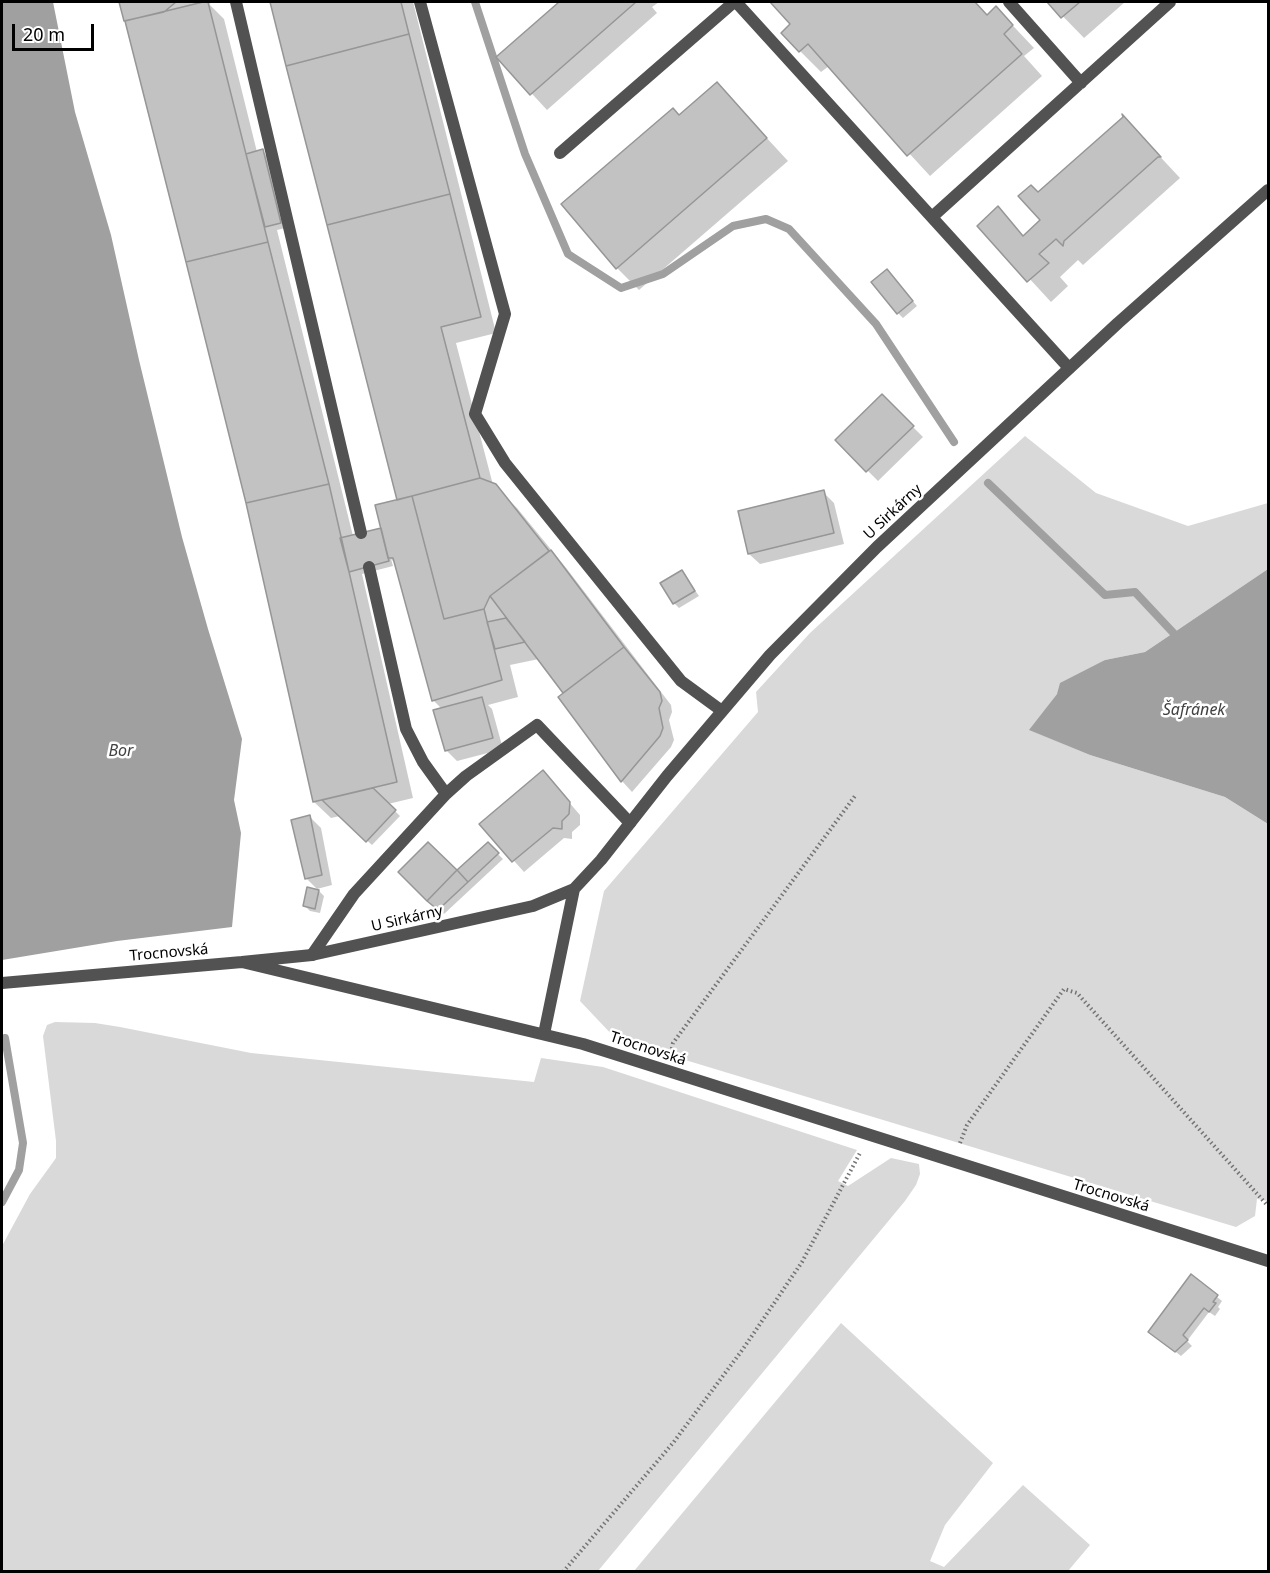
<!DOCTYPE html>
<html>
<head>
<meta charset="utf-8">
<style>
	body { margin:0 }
	#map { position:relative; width:1270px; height:1573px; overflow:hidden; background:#fff; font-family:"Noto Sans",sans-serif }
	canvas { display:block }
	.frame { position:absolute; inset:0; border:3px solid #000; pointer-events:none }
	.scale { position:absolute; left:12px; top:24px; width:82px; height:27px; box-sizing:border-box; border:3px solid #000; border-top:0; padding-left:8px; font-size:18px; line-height:21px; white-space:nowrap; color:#000; -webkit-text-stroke:4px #fff; paint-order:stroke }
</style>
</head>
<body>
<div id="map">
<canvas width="1270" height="1573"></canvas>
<div class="frame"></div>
<div class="scale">20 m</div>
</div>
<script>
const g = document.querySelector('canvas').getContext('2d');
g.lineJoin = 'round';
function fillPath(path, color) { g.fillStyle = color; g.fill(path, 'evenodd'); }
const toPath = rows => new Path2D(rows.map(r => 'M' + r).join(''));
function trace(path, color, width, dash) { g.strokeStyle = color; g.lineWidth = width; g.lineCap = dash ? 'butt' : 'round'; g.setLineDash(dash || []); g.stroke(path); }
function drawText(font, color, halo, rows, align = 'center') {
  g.font = font + ' "Noto Sans",sans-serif'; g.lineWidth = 5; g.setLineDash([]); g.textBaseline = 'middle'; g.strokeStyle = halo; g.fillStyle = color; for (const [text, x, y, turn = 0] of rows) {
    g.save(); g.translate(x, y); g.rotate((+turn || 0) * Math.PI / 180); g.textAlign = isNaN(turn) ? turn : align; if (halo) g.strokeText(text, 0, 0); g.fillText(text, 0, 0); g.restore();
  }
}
const green = toPath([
	[1025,436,1096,493,1188,526,1268,503,1268,569,1145,652,1105,660,1057,694,1030,730,1090,755,1225,797,1268,824,1268,1201,1257,1199,1255,1216,1236,1227,616,1039,580,1001,604,891,758,712,756,692,810,633],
	[55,1022,95,1023,120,1027,251,1053,534,1082,541,1058,603,1067,857,1150,838,1181,848,1186,891,1158,919,1164,920,1174,916,1185,905,1201,598,1571,2,1571,2,1246,30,1194,56,1158,56,1141,43,1036,47,1025],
	[841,1323,993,1463,945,1525,930,1561,944,1567,1023,1485,1090,1545,1068,1571,634,1571]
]);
const water = toPath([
	[2,2,53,2,75,112,111,235,139,360,182,537,208,629,242,739,234,800,241,833,232,927,117,941,2,960],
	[1268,569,1268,824,1225,797,1090,755,1029,730,1057,694,1060,683,1105,660,1145,652]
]);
const shadow = toPath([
	[120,2,213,2,209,4,224,19,257,152,262,151,267,156,285,228,277,230,353,536,380,529,399,501,272,2,413,2,496,333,456,343,493,485,517,508,567,569,671,705,672,712,669,720,674,740,671,747,632,792,622,781,565,693,539,659,510,665,518,697,488,705,492,709,503,749,457,761,446,750,442,709,433,700,396,564,391,559,393,566,362,574,413,798,388,804,400,816,372,845,340,816,331,818,314,802,248,502],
	[562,2,659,2,652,7,657,13,547,110,498,57],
	[772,2,975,2,988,16,996,8,1017,30,1034,48,1024,56,1042,76,930,176,829,66,821,72,800,51,792,25],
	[1049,2,1125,2,1084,38],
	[717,84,788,161,639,290,617,268,564,204,679,117],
	[1124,118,1180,178,1083,265,1078,260,1060,277,1068,286,1051,302,980,225,997,209,1024,237,1042,221,1038,194],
	[892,276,917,306,903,318,898,313],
	[882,396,923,437,878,481,837,440],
	[823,492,834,503,844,544,760,564,749,554],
	[682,572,699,596,679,608,674,603],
	[543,772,580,815,580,825,572,832,572,839,564,838,524,872,481,824],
	[310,817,321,828,332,885,317,889,306,878],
	[488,844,503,859,444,914,401,872,457,872],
	[319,891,324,896,320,913,310,911,305,906],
	[1191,1276,1222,1301,1218,1307,1220,1309,1215,1316,1209,1312,1187,1341,1192,1346,1181,1356,1155,1336]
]);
const stream = toPath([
	[475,2,525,154,568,254,621,288,663,274,733,226,766,219,789,229,876,324,954,442],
	[988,483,1105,595,1135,592,1180,640],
	[2,1202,19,1170,23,1143,5,1038]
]);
const building = toPath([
	[119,2,176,2,164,12,124,21,119,2],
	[203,2,208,2,268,242,186,262,125,21,203,2],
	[270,2,401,2,409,34,286,66,270,2],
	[559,2,636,2,530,95,496,57,559,2],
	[770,2,975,2,987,15,996,6,1013,25,1004,34,1022,54,907,156,808,44,799,52,781,33,790,24,770,2],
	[1047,2,1080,2,1061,18,1047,2],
	[409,34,450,194,327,225,286,66,409,34],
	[717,82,767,138,616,269,561,204,673,108,679,115,717,82],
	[1122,114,1161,157,1158,157,1064,241,1063,246,1056,239,1039,254,1049,263,1027,282,977,226,998,206,1023,236,1040,220,1018,196,1031,185,1038,192,1123,117,1122,114],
	[263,149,281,223,265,227,246,154,263,149],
	[450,194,481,317,441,327,480,478,397,500,327,225,450,194],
	[268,242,329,484,246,503,186,262,268,242],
	[887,269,913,301,897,314,871,282,887,269],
	[882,394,914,426,866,472,835,440,882,394],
	[480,478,496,484,549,551,490,596,484,609,444,619,412,496,480,478],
	[329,484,397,782,313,802,246,503,329,484],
	[824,490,834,533,748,554,738,511,824,490],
	[412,496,444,619,484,609,502,680,432,701,393,558,388,558,375,505,412,496],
	[381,528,389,561,349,572,340,538,381,528],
	[551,550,624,647,563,693,490,596,551,550],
	[682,570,695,591,673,604,660,583,682,570],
	[506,618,525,642,495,649,487,622,506,618],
	[624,647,660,692,662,701,659,708,663,728,660,736,621,782,558,697,624,647],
	[482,697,493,738,445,751,433,710,482,697],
	[543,770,570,802,569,814,562,821,562,829,553,828,512,862,479,824,543,770],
	[373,788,396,810,366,842,322,800,373,788],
	[310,815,322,875,305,879,291,820,310,815],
	[428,842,457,870,427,901,398,872,428,842],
	[488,842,499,853,468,882,457,870,488,842],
	[457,870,468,882,438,910,427,901,457,870],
	[307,887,319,890,315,909,303,906,307,887],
	[1191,1274,1218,1295,1213,1302,1216,1303,1209,1312,1204,1308,1183,1335,1188,1340,1175,1352,1148,1332,1191,1274]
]);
const path = toPath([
	[671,1053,673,1043,855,796],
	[960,1143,967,1125,1064,989,1077,993,1268,1206],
	[563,1572,673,1443,743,1349,802,1262,860,1153]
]);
const lane = toPath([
	[236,2,361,533],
	[420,2,505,314,475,414,505,463,681,681,722,711],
	[736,2,1069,368],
	[1009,2,1081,83],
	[560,153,734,2],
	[932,217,1170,2],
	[369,567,406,729,423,762,446,794],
	[312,955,354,894,446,794,466,776,537,725,630,823]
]);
const street = toPath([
	[242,962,312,955,533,906,574,889,601,860,667,776,770,655,877,547,1118,323,1268,190],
	[2,983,242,962,583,1044,1268,1261],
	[544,1034,574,889]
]);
const streetNames = [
	["U Sirkárny",893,512,-43],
	["U Sirkárny",407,919,-13],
	["Trocnovská",169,953,-5],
	["Trocnovská",648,1049,18],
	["Trocnovská",1111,1196,17]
];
const waterNames = [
	["Šafránek",1194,710],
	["Bor",121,751]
];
fillPath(green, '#d9d9d9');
fillPath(water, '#a0a0a0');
fillPath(shadow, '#0003');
trace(stream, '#a0a0a0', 8);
fillPath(building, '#c2c2c2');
trace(building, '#969696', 1.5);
trace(path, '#747474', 4, [1.5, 3]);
trace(lane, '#525252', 12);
trace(street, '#525252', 12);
drawText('15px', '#000', '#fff', streetNames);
drawText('italic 16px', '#414141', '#fff', waterNames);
</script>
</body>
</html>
